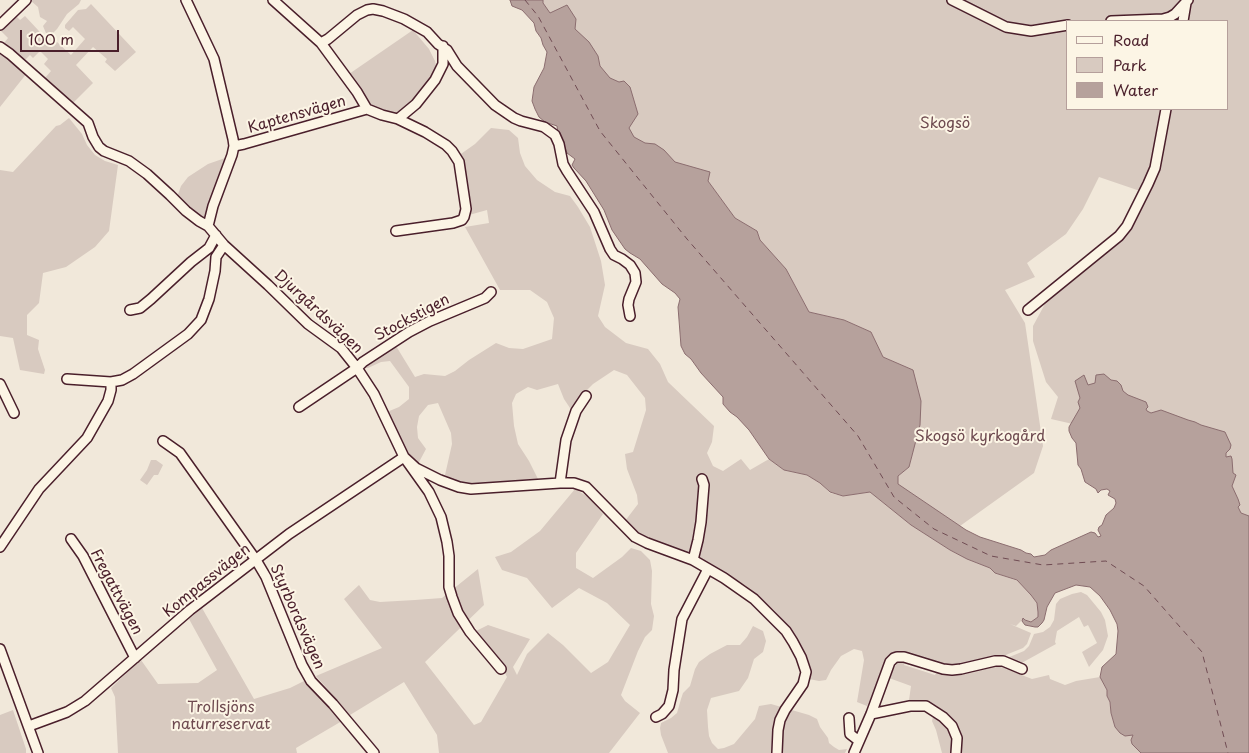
<!DOCTYPE html>
<html>
<head>
<meta charset="utf-8">
<style>
	body { margin:0 }
	#map { position:relative; width:1249px; height:753px; overflow:hidden; background:#f1e8da; font-family:"Playpen Sans",sans-serif }
	canvas { display:block }
	.legend { position:absolute; left:1066px; top:20px; width:162px; height:90px; box-sizing:border-box; background:#fcf5e5; border:1px solid #b59f9b; margin:0; padding:6px 9px; list-style:none; font-size:15px; color:#4a1f2b }
	.legend li { display:flex; align-items:center; gap:10px; height:25px }
	.legend b { width:25px; border:1px solid #b59f9b }
	.scale { position:absolute; left:20px; top:30px; width:99px; height:22px; box-sizing:border-box; border:2px solid #4a1f2b; border-top:0; padding-left:6px; font-size:15px; line-height:18px; white-space:nowrap; color:#4a1f2b; -webkit-text-stroke:4px #fcf5e5; paint-order:stroke }
</style>
</head>
<body>
<div id="map">
<canvas width="1249" height="753"></canvas>
<ul class="legend">
<li><b style="height:6px;background:#fcf5e5"></b>Road</li>
<li><b style="height:14px;background:#d8cac0"></b>Park</li>
<li><b style="height:14px;background:#b6a19c"></b>Water</li>
</ul>
<div class="scale">100 m</div>
</div>
<script>
const g = document.querySelector('canvas').getContext('2d');
g.lineJoin = 'round';
function fillPath(path, color) { g.fillStyle = color; g.fill(path, 'evenodd'); }
const toPath = rows => new Path2D(rows.map(r => 'M' + r).join(''));
function trace(path, color, width, dash) { g.strokeStyle = color; g.lineWidth = width; g.lineCap = dash ? 'butt' : 'round'; g.setLineDash(dash || []); g.stroke(path); }
function drawText(font, color, halo, rows, align = 'center') {
  g.font = font + ' "Playpen Sans",sans-serif'; g.lineWidth = 4; g.setLineDash([]); g.textBaseline = 'middle'; g.strokeStyle = halo; g.fillStyle = color; for (const [text, x, y, turn = 0] of rows) {
    g.save(); g.translate(x, y); g.rotate((+turn || 0) * Math.PI / 180); g.textAlign = isNaN(turn) ? turn : align; if (halo) g.strokeText(text, 0, 0); g.fillText(text, 0, 0); g.restore();
  }
}
const green = toPath([
	[31,0,81,0,79,4,67,14,57,29,48,38,43,26,47,21,40,17,38,7,31,1],
	[526,0,1249,0,1249,720,1108,432,1051,419,1058,397,1046,382,1033,341,1033,326,1046,302,1115,245,1143,192,1099,177,1083,209,1066,234,1027,263,1035,277,1005,290,1025,323,1043,446,1034,473,960,526,950,520,898,485,898,476,909,467,913,451,913,370,883,357,871,332,844,320,809,312,786,269,760,240,757,231,735,218,708,181,669,216],
	[1068,21,1228,21,1228,109,1068,109],
	[91,4,136,52,115,71,105,62,107,59,93,47,76,65,93,83,72,104,45,78,51,71,44,64,48,59,40,51,33,58,30,55,23,62,4,43,8,38,0,30,16,16,20,20,25,16,52,45,56,41,71,55,85,39,73,27,69,31,65,28,65,25,78,10,86,9],
	[413,30,429,49,435,61,437,70,417,98,402,111,395,113,387,113,372,107,366,103,349,74],
	[0,51,27,73,0,107],
	[69,118,82,134,87,145,95,155,105,161,118,165,109,231,95,247,66,267,43,273,39,303,27,315,27,335,39,340,38,349,45,370,44,374,20,370,13,338,0,336,0,170,13,172,56,126,60,125],
	[491,128,509,130,518,138,520,153,525,166,537,180,555,192,570,196,578,207,590,227,601,261,605,285,598,316,605,327,626,343,648,349,660,364,668,382,714,426,712,442,707,453,713,466,723,471,741,459,750,470,769,459,784,470,807,475,820,483,830,493,843,496,870,492,911,525,950,550,967,559,990,568,995,573,1018,581,1031,595,1037,603,1039,612,1038,617,1031,622,1023,619,1016,626,1010,624,1031,633,1027,644,1023,648,1008,654,1003,657,956,667,933,663,921,659,892,652,867,706,857,702,864,660,862,651,854,649,841,656,831,670,826,680,819,681,809,679,809,669,794,633,774,610,745,585,679,550,650,541,639,535,625,521,638,504,637,495,627,469,625,454,633,452,646,410,645,398,627,375,614,370,593,384,578,399,572,411,564,399,558,384,537,390,528,387,516,394,512,403,514,426,518,444,529,461,538,479,474,485,460,483,445,475,452,444,451,433,438,403,428,405,419,416,417,427,418,438,426,449,418,464,409,457,402,444,387,412,399,407,409,399,409,387,390,361,381,362,368,368,363,368,368,363,396,346,415,377,424,374,445,376,455,371,469,360,496,343,509,348,523,349,552,339,554,318,547,302,530,290,500,290,465,227,489,223,487,210,469,215,458,156,475,144],
	[228,157,206,220,204,221,177,197,181,186,188,177,208,164],
	[151,460,156,460,163,465,158,475,154,475,147,485,140,480,147,470],
	[575,489,588,497,603,514,576,553,576,568,593,578,622,557,631,548,641,551,650,560,652,571,651,604,654,616,652,630,645,637,638,651,621,695,625,701,640,713,609,753,439,753,437,735,404,682,350,715,316,676,382,648,344,599,359,585,370,600,380,602,415,600,442,598,478,569,484,605,425,662,474,725,481,722,507,677,502,667,474,632,488,625,530,639,513,667,517,675,527,654,548,633,563,645,591,673,608,662,630,625,607,603,579,588,552,608,527,578,502,570,495,557,511,552,540,531],
	[1081,592,1087,595,1101,612,1105,620,1108,636,1103,650,1089,667,1082,652,1097,643,1088,625,1084,627,1079,617,1057,631,1055,642,1056,644,1018,665,1005,660,1007,658,1024,651,1029,646,1034,634,1043,632,1050,627,1054,620,1056,604,1060,599,1072,594],
	[202,608,254,699,290,688,304,681,308,683,342,721,296,748,297,753,118,753,115,697,111,688,136,664,141,660,158,684,198,683,217,670,189,619],
	[753,626,763,631,766,641,763,652,754,659,748,678,739,691,711,698,707,710,708,727,709,736,712,743,718,749,724,748,734,744,755,719,759,706,771,704,809,715,817,719,820,727,828,738,829,743,834,747,839,750,847,749,845,753,668,753,661,735,660,728,661,723,671,718,677,713,681,699,683,693,690,686,695,669,699,662,710,654,727,645,740,645,747,637],
	[905,659,904,665,935,675,937,670,957,675,976,672,992,667,1001,667,1032,679,1049,675,1050,679,1065,685,1076,681,1100,677,1107,690,1107,696,1110,702,1111,713,1115,727,1133,735,1131,740,1132,744,1141,753,942,753,936,730,932,721,935,708,909,700,911,686,889,678,897,663],
	[13,710,26,749,26,753,0,753,0,715]
]);
const water = toPath([
	[510,0,543,0,543,3,550,13,567,5,576,19,575,29,589,42,598,56,600,66,610,78,619,82,624,81,630,87,638,114,629,128,634,137,645,143,655,144,664,150,675,162,710,172,708,181,735,218,757,231,760,240,786,269,809,312,844,320,871,332,883,357,913,370,921,401,920,425,909,467,898,476,898,484,966,530,980,537,1021,550,1026,553,1031,554,1034,557,1045,555,1051,550,1091,532,1095,533,1098,537,1101,536,1098,530,1099,527,1102,525,1106,515,1114,508,1116,503,1115,499,1108,495,1110,491,1107,489,1101,490,1098,493,1096,489,1085,482,1081,469,1078,465,1076,443,1072,438,1069,431,1069,427,1080,408,1078,402,1080,398,1075,381,1084,375,1088,385,1095,383,1096,375,1104,374,1111,380,1117,381,1121,385,1123,391,1128,395,1146,402,1148,407,1146,409,1147,411,1151,413,1161,410,1188,420,1195,422,1201,425,1225,432,1231,445,1230,449,1226,453,1226,457,1231,456,1232,459,1233,473,1236,475,1232,486,1238,499,1240,505,1238,507,1241,513,1249,516,1249,753,1141,753,1132,744,1131,740,1133,735,1125,736,1120,733,1115,727,1111,713,1110,702,1107,696,1107,690,1100,677,1102,667,1116,654,1118,631,1117,624,1110,610,1100,596,1090,587,1076,585,1055,593,1047,607,1044,620,1042,623,1038,627,1035,627,1025,625,1022,621,1023,618,1025,620,1031,622,1038,617,1038,612,1037,603,1031,595,1017,580,995,573,990,568,967,559,950,550,911,525,870,492,843,496,830,492,820,483,807,475,784,470,769,459,749,430,737,417,730,412,723,404,723,397,701,373,691,359,685,354,681,346,678,307,680,299,675,293,662,284,640,259,630,253,625,249,612,230,604,210,586,181,574,168,572,165,575,159,567,153,564,145,558,134,557,126,545,122,539,117,535,109,532,101,534,87,544,68,547,52,543,45,541,38,536,31,534,23,522,10,512,6,510,0]
]);
const ferry = toPath([
	[525,0,538,16,600,131,687,239,858,436,894,497,934,529,991,556,1043,565,1106,561,1144,586,1202,652,1228,753]
]);
const minor = toPath([
	[186,0,214,59,233,139,234,146,232,155,213,206,208,226],
	[952,0,1006,27,1031,31,1068,25],
	[1111,21,1163,19,1170,17,1175,14,1188,0],
	[1183,21,1186,3],
	[0,25,26,0],
	[321,43,328,39,357,15,367,10,373,9,383,11,404,19,427,32,438,44,447,50,457,66,495,105,514,118,521,121,544,127,555,135,559,144,563,164,567,171,594,212,610,249,614,255,622,259,630,265,635,273,636,282,629,299,628,305,630,316],
	[0,47,10,54,88,123,93,137,99,147,104,151,129,161,147,174,170,195,186,211,199,221,208,226,224,245,268,285,308,324,341,348,357,368,374,394,404,457,416,468,440,480,459,487,471,489,560,483,574,483,586,487,635,537,647,543,693,560,724,578,754,599,786,631,793,642,801,657,806,672,803,684,785,710,780,720,778,730,777,753],
	[367,109,382,115,398,119,425,132,446,145,452,151,459,162,466,209,464,217,462,220,453,223,396,231],
	[398,119,416,104,435,80,443,64,443,46],
	[234,146,244,144,367,109,357,92,321,43,273,0],
	[130,310,140,308,151,299,191,262,209,248,216,235],
	[1028,310,1119,236,1127,226,1148,184,1155,168,1166,109],
	[67,379,111,382],
	[0,384,14,413],
	[299,407,357,368,363,362,409,332,430,321,485,298,491,292],
	[163,441,180,453,256,560,266,577,302,665,311,681,333,704,374,753],
	[560,483,566,440,576,411,586,396],
	[71,539,83,556,135,658],
	[0,547,39,489,87,438,108,401,111,390,111,382,122,380,133,374,188,334,201,320,209,299,215,271,216,257,224,245],
	[693,560,698,540,701,522,704,485,702,479],
	[0,649,38,753],
	[871,714,910,706,926,706,943,717,952,726,957,738,956,753],
	[656,717,662,714,669,706,673,690,674,670,682,619,708,569],
	[849,718,850,734,859,741],
	[29,726,67,712,85,701,190,610,289,534,404,457,429,492,441,517,447,542,449,556,449,587,452,597,458,613,470,632,501,669],
	[854,753,871,714,890,662,894,658,897,657,904,657,943,669,952,670,961,669,995,661,1003,661,1022,669]
]);
const streetNames = [
	["Kaptensvägen",297,115,-16],
	["Djurgårdsvägen",318,312,43],
	["Stockstigen",412,318,-28],
	["Kompassvägen",207,581,-39],
	["Fregattvägen",116,592,62],
	["Styrbordsvägen",297,617,66]
];
const parkNames = [
	["Skogsö",945,124],
	["Skogsö kyrkogård",980,437],
	["Trollsjöns",221,708],
	["naturreservat",221,725]
];
fillPath(green, '#d8cac0');
fillPath(water, '#b6a19c');
trace(water, '#8b6d6f', 1);
trace(ferry, '#704c53', 1, [6, 5]);
trace(minor, '#4a1f2b', 12);
trace(minor, '#fcf5e5', 9);
drawText('15px', '#4a1f2b', '#fcf5e5', streetNames);
drawText('15px', '#6e4a50', '#fcf5e5', parkNames);
</script>
</body>
</html>
